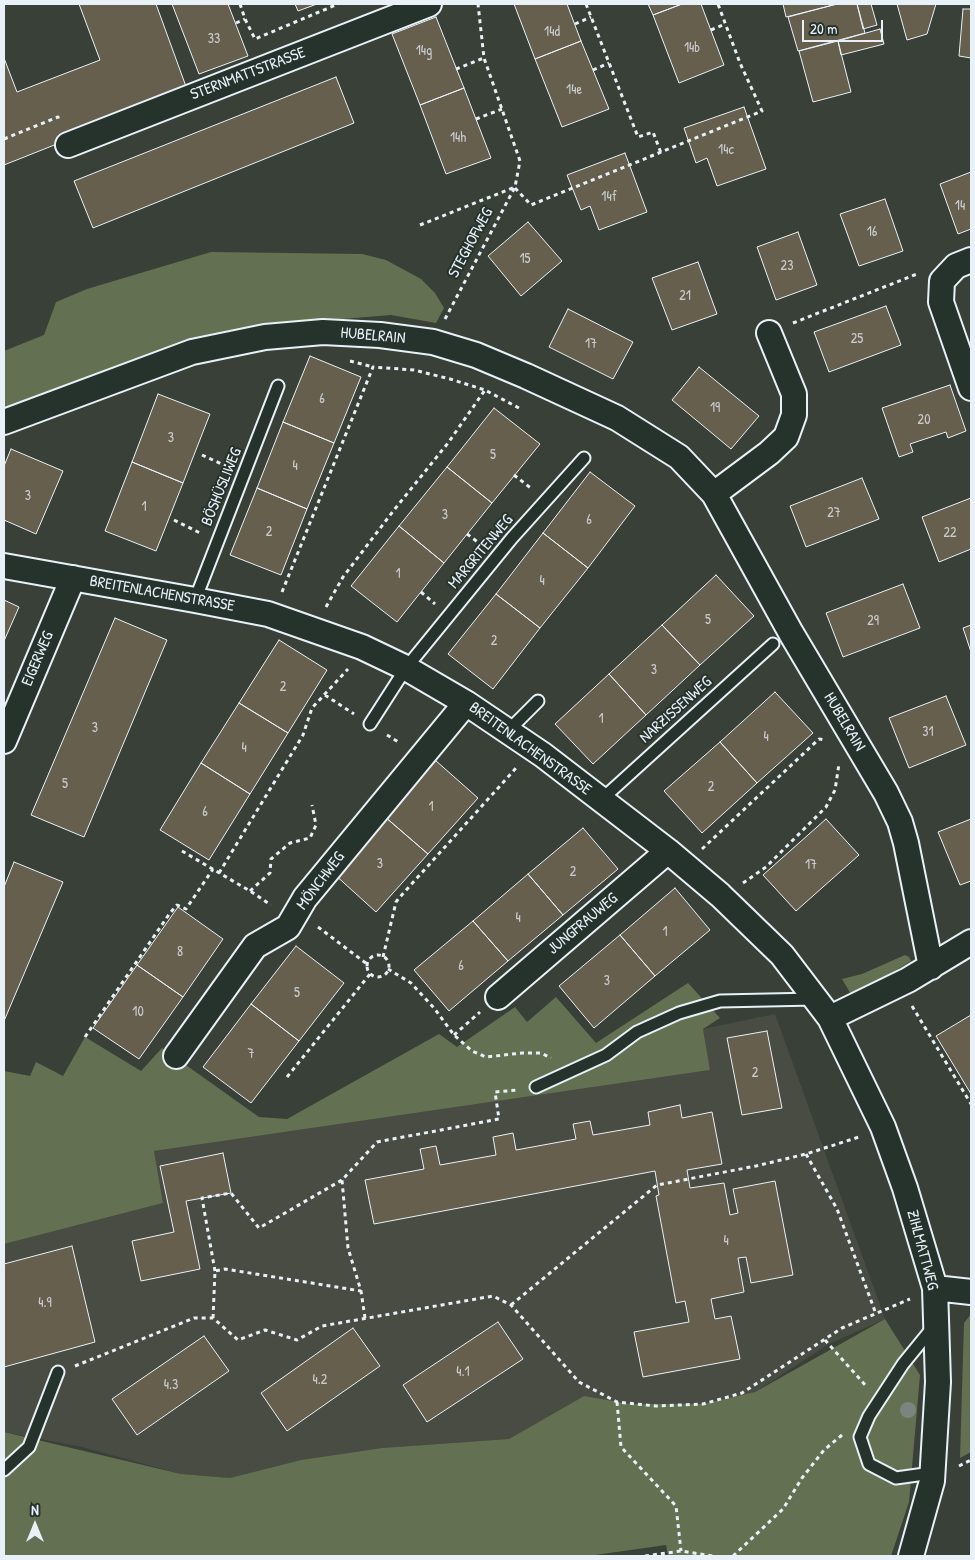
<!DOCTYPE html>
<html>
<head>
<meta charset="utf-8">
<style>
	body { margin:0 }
	#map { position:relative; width:975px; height:1560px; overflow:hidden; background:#394037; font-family:"Patrick Hand",sans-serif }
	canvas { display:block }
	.frame { position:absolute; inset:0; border:5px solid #e8f1f8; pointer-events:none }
	.north { position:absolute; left:10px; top:1500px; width:50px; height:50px; -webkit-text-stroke:4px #26332d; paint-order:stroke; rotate:0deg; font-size:14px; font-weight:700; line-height:20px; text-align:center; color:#e8f1f8 }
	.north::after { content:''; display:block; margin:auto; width:18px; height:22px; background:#e8f1f8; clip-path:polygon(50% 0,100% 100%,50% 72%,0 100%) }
	.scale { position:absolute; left:802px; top:20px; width:81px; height:22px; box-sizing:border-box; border:2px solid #e8f1f8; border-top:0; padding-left:6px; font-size:15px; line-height:18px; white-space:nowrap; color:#e8f1f8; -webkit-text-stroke:4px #26332d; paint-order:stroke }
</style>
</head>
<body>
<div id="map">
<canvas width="975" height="1560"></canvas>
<div class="frame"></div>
<div class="north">N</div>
<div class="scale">20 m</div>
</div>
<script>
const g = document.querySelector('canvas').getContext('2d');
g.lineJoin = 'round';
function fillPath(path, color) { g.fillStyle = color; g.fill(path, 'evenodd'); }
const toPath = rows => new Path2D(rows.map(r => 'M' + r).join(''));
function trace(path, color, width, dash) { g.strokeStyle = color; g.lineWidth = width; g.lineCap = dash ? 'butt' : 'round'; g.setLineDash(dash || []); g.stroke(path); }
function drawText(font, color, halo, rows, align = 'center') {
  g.font = font + ' "Patrick Hand",sans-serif'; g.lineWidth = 4; g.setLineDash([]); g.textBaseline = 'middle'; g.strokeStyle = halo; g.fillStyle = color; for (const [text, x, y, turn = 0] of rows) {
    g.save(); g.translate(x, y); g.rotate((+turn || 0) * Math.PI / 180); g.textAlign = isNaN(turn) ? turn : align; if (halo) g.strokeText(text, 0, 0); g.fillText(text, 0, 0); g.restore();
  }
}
const built = toPath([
	[775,1014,885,1319,829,1344,755,1392,728,1402,693,1409,627,1407,584,1396,509,1439,382,1448,301,1460,230,1478,181,1474,82,1447,4,1432,4,1244,163,1203,154,1151,710,1070,703,1029]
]);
const green = toPath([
	[211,252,362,254,386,260,421,279,435,293,444,308,436,323,391,315,294,323,4,411,4,351,44,335,56,302,87,289],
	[905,955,909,957,911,961,857,994,852,996,842,979,862,974],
	[688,983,720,1018,703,1029,710,1070,154,1151,163,1203,4,1244,4,1071,30,1076,36,1062,63,1076,85,1037,141,1071,162,1048,259,1117,287,1119,439,1034,457,1047,515,1007,527,1022,556,997,596,1043],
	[971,1314,971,1452,960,1458,964,1323],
	[885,1319,920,1375,909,1502,891,1556,668,1556,666,1545,588,1556,4,1556,4,1432,181,1474,230,1478,301,1460,382,1448,509,1439,584,1396,630,1404,703,1404,755,1392]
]);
const building = toPath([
	[4,4,156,4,188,92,4,165,4,4],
	[4,4,79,4,100,60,17,92,4,58,4,4],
	[172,4,228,4,248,56,199,74,172,4],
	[295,4,317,4,298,11,295,4],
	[514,4,567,4,581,41,535,59,514,4],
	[648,4,682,4,653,15,648,4],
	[682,4,701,4,724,65,679,83,653,15,682,4],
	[783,4,837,4,786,17,783,4],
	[837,4,857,4,865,33,798,51,788,17,837,4],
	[857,4,871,4,877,25,863,29,857,4],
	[897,4,936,4,927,34,907,40,897,4],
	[963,9,971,9,971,58,959,56,963,9],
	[436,17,464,88,420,105,392,34,436,17],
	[880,29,884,44,841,55,838,41,880,29],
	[581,41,609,109,562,127,535,59,581,41],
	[838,41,851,92,813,102,799,51,838,41],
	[336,77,354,123,93,228,74,181,336,77],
	[464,88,491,158,446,174,420,105,464,88],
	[744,107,766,169,717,186,707,158,696,163,684,128,744,107],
	[625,153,647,212,599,230,590,206,581,210,567,175,625,153],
	[971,172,971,229,958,234,940,184,971,172],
	[885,199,903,251,859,266,840,214,885,199],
	[528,222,562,261,521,296,488,256,528,222],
	[798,232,817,285,776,300,757,247,798,232],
	[698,262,717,314,672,330,652,278,698,262],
	[886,306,901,345,829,372,814,332,886,306],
	[568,309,633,342,613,379,549,347,568,309],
	[310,356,361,377,334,443,283,422,310,356],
	[699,367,759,416,731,449,672,400,699,367],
	[950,385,966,431,948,438,946,432,910,444,913,452,899,457,882,408,950,385],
	[158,394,210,414,183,483,132,462,158,394],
	[494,408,540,444,492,503,447,467,494,408],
	[283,422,334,443,307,509,257,488,283,422],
	[11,449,63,471,36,534,4,520,4,466,11,449],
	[132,462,183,483,156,551,105,531,132,462],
	[447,467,492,503,444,563,399,526,447,467],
	[590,472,635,506,588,568,543,533,590,472],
	[862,478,879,519,806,547,790,506,862,478],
	[257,488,307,509,281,575,230,555,257,488],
	[971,498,971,549,939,562,922,517,971,498],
	[399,526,444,563,397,622,351,586,399,526],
	[543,533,588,568,540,628,496,594,543,533],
	[716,575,754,616,700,665,662,625,716,575],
	[903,584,920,628,843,657,826,613,903,584],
	[496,594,540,628,493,689,448,654,496,594],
	[4,600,19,607,4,641,4,600],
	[115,618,167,640,84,837,31,815,115,618],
	[662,625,700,665,646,715,609,674,662,625],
	[971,625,971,652,963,628,971,625],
	[279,640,327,670,288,733,239,703,279,640],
	[609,674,646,715,593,764,555,724,609,674],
	[775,692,813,733,757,783,720,742,775,692],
	[946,696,966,745,909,768,889,718,946,696],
	[239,703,288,733,250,794,201,763,239,703],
	[720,742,757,783,702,833,664,791,720,742],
	[435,760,478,798,428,854,384,816,435,760],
	[201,763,250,794,209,860,160,830,201,763],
	[384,816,428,854,376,912,333,873,384,816],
	[826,819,859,855,796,911,763,875,826,819],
	[971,819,971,881,960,885,938,832,971,819],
	[583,828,618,869,563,915,528,874,583,828],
	[14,862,63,882,4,1021,4,887,14,862],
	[528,874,563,915,508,961,473,921,528,874],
	[675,888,710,930,655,976,620,935,675,888],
	[178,907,223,939,183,997,137,965,178,907],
	[473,921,508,961,449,1011,414,970,473,921],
	[620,935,655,976,594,1028,559,986,620,935],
	[296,946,344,983,299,1041,251,1004,296,946],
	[137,965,183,997,139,1059,93,1028,137,965],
	[251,1004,299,1041,251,1103,203,1067,251,1004],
	[971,1015,971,1094,936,1036,971,1015],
	[767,1031,782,1108,742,1115,727,1038,767,1031],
	[680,1105,682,1118,712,1112,722,1164,687,1170,690,1188,724,1183,730,1215,738,1213,733,1189,775,1181,793,1275,751,1283,746,1257,738,1258,744,1292,711,1299,715,1319,731,1316,740,1359,643,1377,634,1332,689,1322,685,1301,676,1303,656,1196,659,1195,655,1171,374,1224,365,1180,424,1169,420,1149,436,1146,440,1165,496,1155,493,1137,513,1133,516,1150,576,1139,573,1124,590,1121,593,1135,650,1125,648,1112,680,1105],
	[223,1153,231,1193,186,1201,200,1269,141,1281,132,1241,174,1232,160,1166,223,1153],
	[72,1246,95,1342,4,1367,4,1264,72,1246],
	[498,1322,523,1359,427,1422,403,1385,498,1322],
	[353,1328,380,1366,287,1431,261,1393,353,1328],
	[204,1336,229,1371,137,1435,112,1399,204,1336]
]);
const path = toPath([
	[240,4,245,19,255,39,338,4],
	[586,4,638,137,653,132,661,153],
	[236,23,245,19],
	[575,24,591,17],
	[711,30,725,24],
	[456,69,484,58],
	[593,70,609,63],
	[476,119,502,109],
	[4,139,58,117,59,121],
	[515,188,531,205,762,111,740,63,718,4],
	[420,225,515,187],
	[445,319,515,187,520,161,484,58,478,4],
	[793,323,917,274],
	[350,361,373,367],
	[202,455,226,466],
	[514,475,532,489],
	[174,520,202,534],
	[467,534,483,546],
	[282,592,373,367,414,370,450,379,485,390,519,408],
	[421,592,435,604],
	[326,607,343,577,394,510,448,443,485,390],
	[325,695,354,714],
	[387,735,400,743],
	[702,849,819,739,825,740],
	[182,851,250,891,271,905],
	[219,873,303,735,312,708,348,669],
	[743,883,766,867,826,807,835,790,839,764],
	[250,891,270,873,271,859,290,843,310,838,316,825,312,805],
	[318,927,367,964],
	'367 966a11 11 0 1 1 22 0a11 11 0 1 1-22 0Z',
	[383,957,396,902,399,898,517,767],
	[388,969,411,983,434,1008,454,1035,472,1051,486,1057,522,1053,541,1053,551,1058],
	[912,1006,971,1104],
	[454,1035,480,1012],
	[85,1037,170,913,177,905,186,909,213,869],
	[287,1077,370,974],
	[806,1154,837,1209,876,1314],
	[215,1271,202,1198,231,1193,259,1228,342,1180],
	[511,1305,657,1185,756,1166,806,1154,859,1137],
	[213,1318,215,1271,225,1269,361,1291],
	[365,1318,361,1291,348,1248,342,1180,377,1142,499,1119,495,1092,518,1090],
	[825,1340,866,1386],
	[75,1366,194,1318,213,1318,238,1340,265,1330,297,1340,322,1326,493,1296,511,1305,579,1382,617,1402,656,1406,703,1404,742,1393,842,1328,910,1299],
	[617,1402,621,1447,676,1506,681,1551],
	[959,1466,971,1460],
	[645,1556,681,1551,713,1556],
	[733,1556,783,1509,802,1478,824,1450,842,1435]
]);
const lane = toPath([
	[195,600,278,386],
	[370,724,406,668,512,538,584,458],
	[508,731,538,701],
	[601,800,773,644],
	[536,1087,606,1055,637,1032,679,1013,720,1001,815,999],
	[4,1470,29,1447,58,1372],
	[932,1473,896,1478,869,1464,860,1437,869,1416,903,1364,934,1326]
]);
const street = toPath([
	[68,145,429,4],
	[971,260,956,266,942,281,941,302,971,388],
	[4,422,192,352,265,337,323,332,380,335,433,342,476,355,526,376,617,418,679,457,714,494,791,633,886,793,900,822,906,843,931,967],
	[714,494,769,453,786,437,794,415,794,394,769,333],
	[4,566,195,600,268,614,362,647,406,668,466,703,543,755,668,851,720,895,782,955,830,1018,883,1127,905,1188,935,1288,938,1382,932,1481,911,1556],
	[4,741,73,578],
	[498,997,668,851],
	[830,1018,908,980,971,942],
	[176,1056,255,946,288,927,305,898,466,703],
	[935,1288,971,1292]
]);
const trees = [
	[908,1410]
];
const numberNames = [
	["14d",552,32],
	["33",214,39],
	["14b",692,48],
	["14g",424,51],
	["14e",574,90],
	["14h",458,138],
	["14c",726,150],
	["14f",609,197],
	["14",960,206],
	["16",872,232],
	["15",525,259],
	["23",787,266],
	["21",685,296],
	["25",857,339],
	["17",591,344],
	["6",322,399],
	["19",715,408],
	["20",924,420],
	["3",171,438],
	["5",493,455],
	["4",295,466],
	["3",28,496],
	["1",144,507],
	["27",834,513],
	["3",445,515],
	["6",589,520],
	["2",269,532],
	["22",950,533],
	["1",398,574],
	["4",542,581],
	["5",708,620],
	["29",873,621],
	["2",494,641],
	["3",654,670],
	["2",283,687],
	["1",601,719],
	["3",95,728],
	["31",928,732],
	["4",766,737],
	["4",244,748],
	["5",65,784],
	["2",711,787],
	["1",431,807],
	["6",205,812],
	["3",380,864],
	["17",811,865],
	["2",573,872],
	["4",518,918],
	["1",665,932],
	["8",180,952],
	["6",461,966],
	["3",607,981],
	["5",297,993],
	["10",138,1012],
	["7",251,1054],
	["2",755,1073],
	["4",726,1241],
	["4.9",45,1303],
	["4.1",463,1372],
	["4.2",320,1380],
	["4.3",171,1385]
];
const streetNames = [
	["STERNMATTSTRASSE",248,74,-21],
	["STEGHOFWEG",471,243,-62],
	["HUBELRAIN",373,336,5],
	["BÖSHÜSLIWEG",222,487,-68],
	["MARGRITENWEG",481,552,-50],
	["BREITENLACHENSTRASSE",162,594,10],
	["EIGERWEG",38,659,-67],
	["NARZISSENWEG",676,710,-42],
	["HUBELRAIN",844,722,59],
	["BREITENLACHENSTRASSE",530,749,36],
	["MÖNCHWEG",321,881,-53],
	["JUNGFRAUWEG",583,924,-40],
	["ZIHLMATTWEG",922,1250,75]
];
fillPath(built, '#494c42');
fillPath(green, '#637152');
fillPath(building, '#665f4e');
trace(building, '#e8f1f8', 1);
trace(lane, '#e8f1f8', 15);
trace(street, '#e8f1f8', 28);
trace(path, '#e8f1f8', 3, [4, 4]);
trace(lane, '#26332d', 11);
trace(street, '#26332d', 24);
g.fillStyle = '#7c857d';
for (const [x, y] of trees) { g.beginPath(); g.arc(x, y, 8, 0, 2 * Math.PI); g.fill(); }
drawText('14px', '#c8ccce', null, numberNames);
drawText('16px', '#e8f1f8', '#26332d', streetNames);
</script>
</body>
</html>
